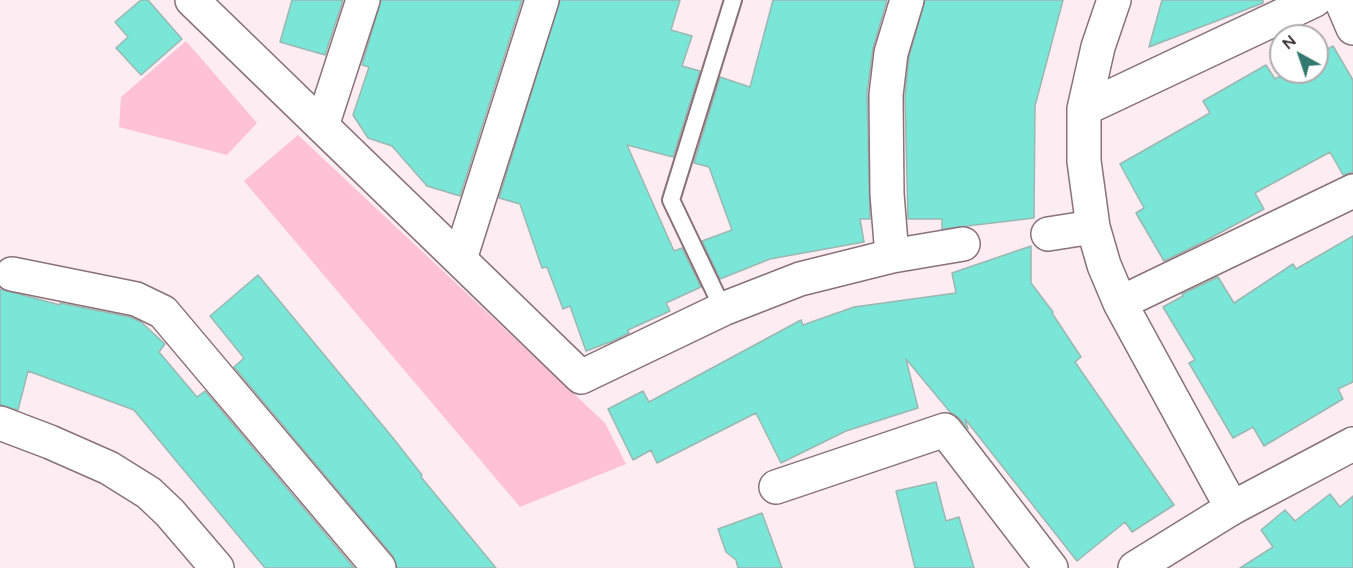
<!DOCTYPE html>
<html>
<head>
<meta charset="utf-8">
<style>
	body { margin:0 }
	#map { position:relative; width:1353px; height:568px; overflow:hidden; background:#fdedf2; font-family:Mulish,sans-serif }
	canvas { display:block }
	.north { position:absolute; left:1269px; top:24px; width:60px; height:60px; box-sizing:border-box; background:#fff; border:2px solid #afabac; border-radius:50%; rotate:320deg; font-size:16px; font-weight:700; line-height:24px; text-align:center; color:#362c2f }
	.north::after { content:''; display:block; margin:auto; width:21px; height:27px; background:#327970; clip-path:polygon(50% 0,100% 100%,50% 72%,0 100%) }
</style>
</head>
<body>
<div id="map">
<canvas width="1353" height="568"></canvas>
<div class="north">N</div>
</div>
<script>
const g = document.querySelector('canvas').getContext('2d');
g.lineJoin = 'round';
function fillPath(path, color) { g.fillStyle = color; g.fill(path, 'evenodd'); }
const toPath = rows => new Path2D(rows.map(r => 'M' + r).join(''));
function trace(path, color, width, dash) { g.strokeStyle = color; g.lineWidth = width; g.lineCap = dash ? 'butt' : 'round'; g.setLineDash(dash || []); g.stroke(path); }
const green = toPath([
	[186,41,257,123,227,155,119,127,121,97],
	[298,135,605,423,626,464,520,507,244,181]
]);
const building = toPath([
	[141,0,148,0,182,39,141,75,116,48,128,37,115,22,141,0],
	[292,0,343,0,325,55,280,42,292,0],
	[381,0,522,0,460,196,427,186,392,146,368,138,353,115,369,67,362,65,381,0],
	[560,0,680,0,671,30,692,36,682,66,700,71,673,157,627,145,674,251,682,248,701,287,666,303,670,311,628,330,629,333,613,341,586,351,570,306,563,309,547,267,542,268,520,204,499,198,560,0],
	[773,0,887,0,873,48,867,93,870,219,860,219,864,242,770,259,720,279,702,241,732,230,709,167,694,163,720,77,750,87,773,0],
	[925,0,1063,0,1035,106,1034,218,942,229,942,219,908,219,905,96,909,57,925,0],
	[1162,0,1263,0,1263,3,1149,47,1162,0],
	[1333,46,1353,80,1353,172,1343,175,1330,152,1255,193,1264,209,1205,241,1164,261,1136,213,1144,208,1120,164,1210,113,1203,101,1266,65,1275,79,1288,72,1317,72,1317,55,1333,46],
	[1353,236,1353,382,1338,389,1343,399,1264,446,1253,427,1233,438,1189,363,1195,360,1163,307,1183,296,1182,294,1218,277,1234,303,1293,264,1296,269,1353,236],
	[1031,246,1031,283,1053,312,1052,313,1081,357,1075,362,1174,505,1132,532,1125,522,1077,561,965,419,968,429,959,418,950,412,906,359,918,408,846,431,781,463,756,413,657,463,651,450,633,460,608,409,643,391,649,402,801,320,803,325,854,307,956,293,952,273,1031,246],
	[258,275,393,438,422,475,421,477,496,568,397,568,393,556,234,367,244,358,210,316,258,275],
	[0,289,60,305,60,303,130,317,141,322,165,344,159,352,197,397,205,391,354,568,265,568,134,410,28,371,18,410,0,405,0,289],
	[936,482,946,521,959,517,974,568,915,568,896,491,936,482],
	[1330,494,1340,507,1353,496,1353,568,1240,568,1273,547,1261,530,1285,510,1295,521,1330,494],
	[762,513,782,568,738,568,736,560,726,552,718,529,762,513]
]);
const lane = toPath([
	[723,309,671,200,733,0]
]);
const street = toPath([
	[192,0,581,377,723,309,800,279,892,256,963,244],
	[1114,0,1098,47,1084,109,1084,161,1093,227,1104,265,1120,303,1232,508],
	[1341,0,1353,28],
	[1084,109,1315,0],
	[322,126,363,0],
	[1048,234,1093,227],
	[892,256,887,194,886,95,891,53,907,0],
	[460,259,542,0],
	[12,274,136,299,163,312,379,568],
	[1120,303,1353,191],
	[776,487,945,430,1051,568]
]);
const secondary = toPath([
	[0,423,50,442,109,468,149,493,170,513,217,568],
	[1135,568,1232,508,1353,444]
]);
fillPath(green, '#fec1d6');
fillPath(building, '#7ae6d8');
trace(building, '#9bb7b2', 1.5);
trace(lane, '#887178', 20);
trace(street, '#887178', 36);
trace(secondary, '#887178', 36);
trace(lane, '#fff', 16);
trace(street, '#fff', 33);
trace(secondary, '#fff', 33);
</script>
</body>
</html>
